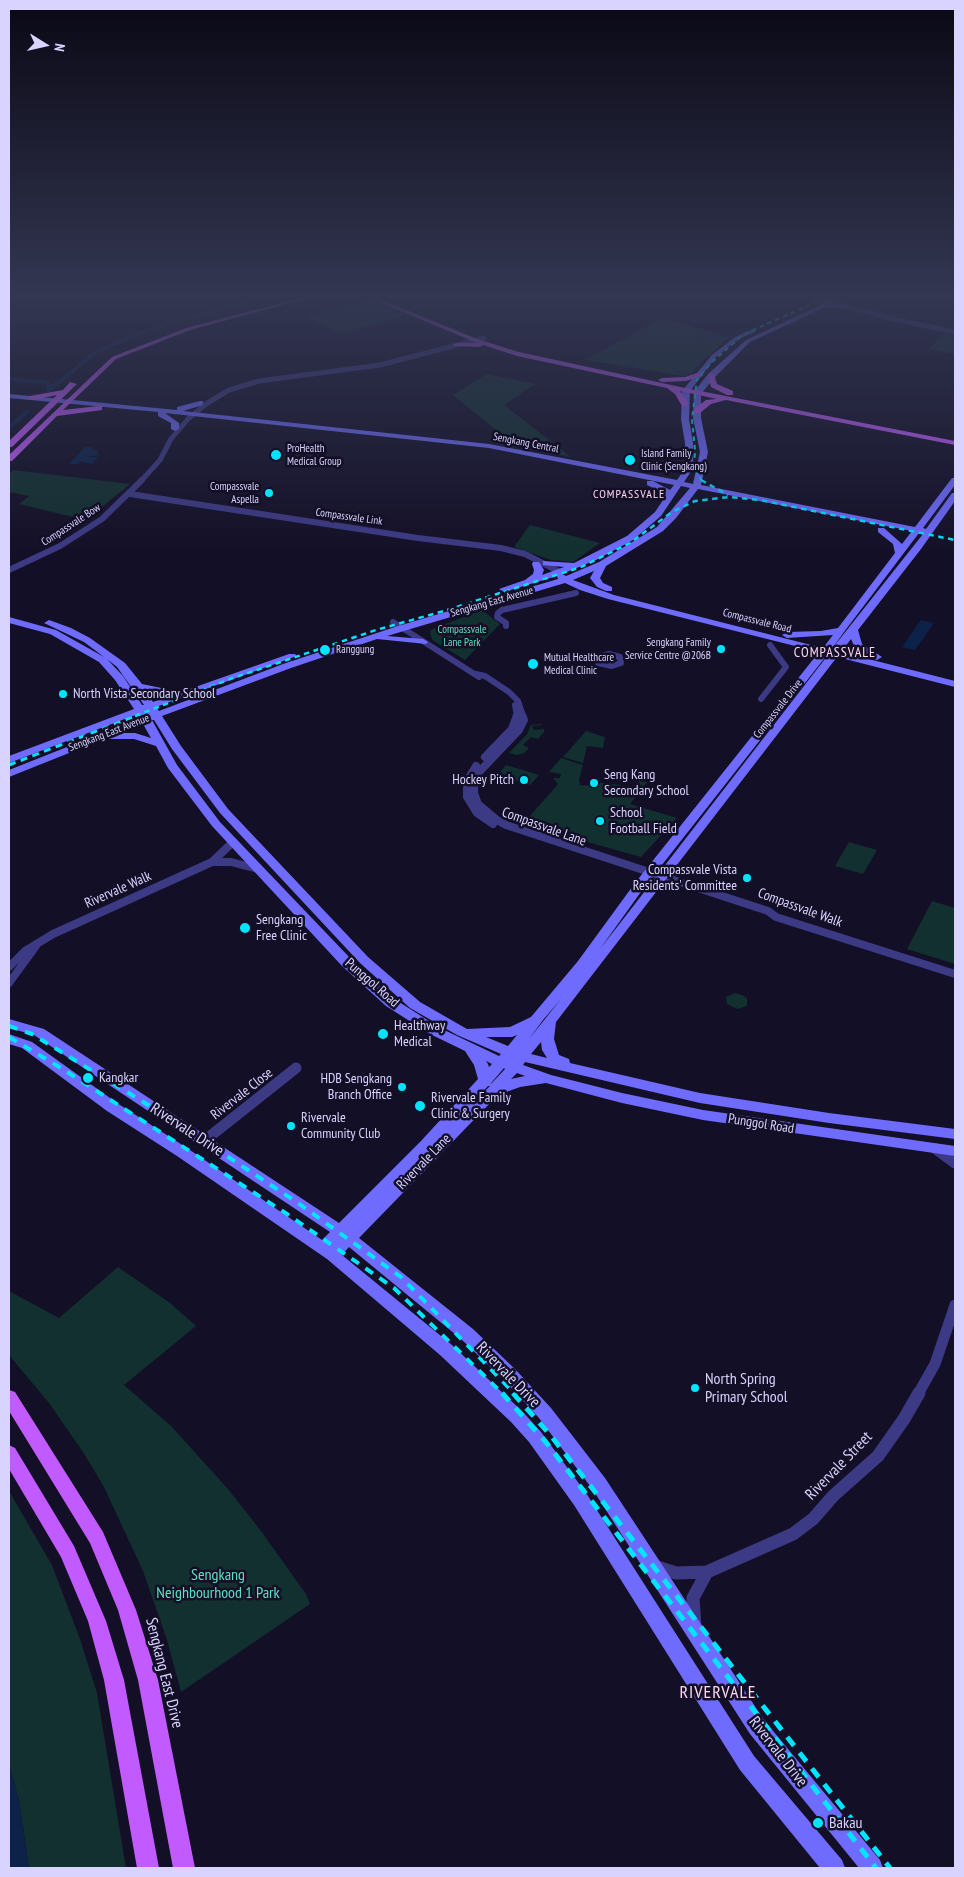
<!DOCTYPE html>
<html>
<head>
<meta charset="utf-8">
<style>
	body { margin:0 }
	#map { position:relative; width:964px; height:1877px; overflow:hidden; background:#130f26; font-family:"PT Sans Narrow",sans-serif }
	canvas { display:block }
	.frame { position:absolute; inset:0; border:10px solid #d9d4ff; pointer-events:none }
	.north { position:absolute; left:20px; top:20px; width:50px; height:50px; -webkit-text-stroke:4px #130f26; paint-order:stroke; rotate:100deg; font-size:14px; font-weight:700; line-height:20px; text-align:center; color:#d9d4ff }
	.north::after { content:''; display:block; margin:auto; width:18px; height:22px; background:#d9d4ff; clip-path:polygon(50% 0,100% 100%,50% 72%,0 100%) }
</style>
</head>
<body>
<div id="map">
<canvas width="964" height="1877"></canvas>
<div class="frame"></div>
<div class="north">N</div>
</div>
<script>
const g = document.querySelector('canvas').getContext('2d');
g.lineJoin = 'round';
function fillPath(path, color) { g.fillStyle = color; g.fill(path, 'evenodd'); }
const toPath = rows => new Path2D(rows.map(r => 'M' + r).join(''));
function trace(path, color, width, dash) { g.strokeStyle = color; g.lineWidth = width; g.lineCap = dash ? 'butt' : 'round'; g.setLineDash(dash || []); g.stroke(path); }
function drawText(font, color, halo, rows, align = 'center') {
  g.font = font + ' "PT Sans Narrow",sans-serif'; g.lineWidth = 5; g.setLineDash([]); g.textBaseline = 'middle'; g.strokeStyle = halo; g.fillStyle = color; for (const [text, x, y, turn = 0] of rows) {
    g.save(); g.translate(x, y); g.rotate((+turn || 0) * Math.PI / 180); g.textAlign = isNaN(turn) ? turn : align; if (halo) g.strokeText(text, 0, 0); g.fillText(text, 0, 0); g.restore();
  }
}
const green = toPath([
	[370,299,406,315,341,333,307,317],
	[662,318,729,337,701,362,691,374,684,376,585,360],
	[944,333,955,335,955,354,929,349],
	[487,374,535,384,504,405,571,457,490,442,499,432,453,395],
	[13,470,130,484,86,520,19,504,29,496,9,492,9,474],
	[530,525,600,543,573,562,551,560,514,547],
	[482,610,500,624,465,660,432,640,430,632,432,629],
	[540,724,542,725,532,726,534,730,544,729,544,732,538,739,531,737,523,745,529,748,524,753,517,755,509,753,527,734,531,725],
	[586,731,605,737,603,748,587,746,583,763,563,757],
	[561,758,583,765,579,780,580,785,593,786,594,782,621,785,620,789,634,790,635,787,638,787,639,780,647,782,630,804,677,818,641,857,523,824,558,784,553,778,560,778,561,774,549,772],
	[506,765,539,775,530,785,497,775],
	[849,842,877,850,863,874,835,866],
	[932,901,955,908,955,964,907,949],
	[735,993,742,995,747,998,747,1006,737,1009,727,1004,726,997],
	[118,1267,170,1303,196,1326,124,1385,171,1426,228,1489,261,1531,306,1594,310,1604,181,1692,167,1640,143,1571,104,1487,83,1452,49,1403,9,1355,9,1291,59,1318],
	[9,1491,52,1565,80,1639,97,1693,126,1868,29,1868,19,1801,9,1764]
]);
const water = toPath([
	[85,447,93,447,92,450,98,451,98,455,85,457,98,457,96,460,91,464,81,461,77,464,69,464],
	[921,620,934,623,915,650,902,647],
	[9,1764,19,1801,29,1868,9,1868]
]);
const stream = toPath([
	[693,340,719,336,728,337],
	[670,365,678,372,690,374],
	[624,367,637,362]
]);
const canal = toPath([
	[265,297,272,297,172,324,132,338,95,355,51,392,47,392,47,385,45,384,9,381,9,377,46,380,53,385,91,353,128,336,168,322,265,297],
	[26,410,31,411,9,430,9,425,26,410]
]);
const streetFar4 = toPath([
	[819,299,893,319,955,332],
	[141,481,160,460,171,439,188,419,206,404,229,390,259,381,380,365,484,338]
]);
const streetFar3 = toPath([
	[130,494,418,538,501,548,525,554,560,572],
	[9,570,60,546,102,519,142,480],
	[393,622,479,677],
	[506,626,506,623,497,617,498,613,502,610,576,593],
	[609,654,620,657,621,663,612,666,598,663,598,657,609,654],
	[476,674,485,676,509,692,518,701,523,716],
	[761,699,786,667,770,645],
	[515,705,517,716]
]);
const streetFar2 = toPath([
	[522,715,524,720,519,730,479,772,474,782,474,793,478,804,497,820,506,825,768,911,776,917,955,974],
	[485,757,512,729,517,715],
	[476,766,467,781,467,797,477,813,493,824],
	[212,862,231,862,258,869],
	[9,967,25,951,53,934,212,862,233,842],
	[9,983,36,946]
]);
const streetFar1 = toPath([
	[204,1141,296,1068],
	[936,1149,955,1163],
	[918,1394,935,1364,955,1305]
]);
const street = toPath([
	[654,1566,676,1573,707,1572,793,1534,813,1519,833,1496,878,1456,904,1419,919,1393],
	[695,1626,693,1598,707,1572]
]);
const secondary = toPath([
	[838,297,845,297,832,304,847,305,849,306,849,308,824,308,750,342,714,378,701,394,701,418,708,452,701,485,915,527,952,478,955,478,955,485,923,528,926,529,952,493,955,493,955,501,921,549,858,630,862,644,882,657,877,660,874,659,855,648,851,639,841,652,955,681,955,687,837,657,556,1022,554,1039,559,1055,569,1059,570,1063,700,1093,829,1113,955,1129,955,1139,829,1123,700,1103,525,1062,523,1065,551,1075,622,1093,703,1110,955,1146,955,1156,703,1120,622,1103,546,1083,520,1087,498,1095,359,1238,473,1329,515,1369,551,1408,605,1478,764,1720,880,1860,883,1868,859,1868,750,1734,593,1490,539,1418,503,1379,461,1339,349,1247,342,1255,452,1345,523,1412,541,1432,586,1493,754,1756,842,1860,845,1868,820,1868,740,1770,574,1505,529,1442,511,1422,440,1355,327,1259,177,1156,107,1111,22,1048,9,1044,9,1034,32,1042,117,1103,187,1148,322,1240,330,1232,34,1035,9,1028,9,1019,44,1029,339,1223,421,1141,478,1079,474,1065,465,1051,430,1034,386,1006,342,966,212,826,168,768,156,746,134,739,104,739,9,777,9,770,140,718,138,714,9,763,9,756,134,709,115,680,99,662,50,634,9,623,9,617,56,630,104,657,84,642,44,623,49,620,71,628,90,638,125,663,142,684,181,692,289,654,295,654,297,656,156,707,159,711,283,664,398,626,558,579,557,576,504,592,499,589,525,580,533,574,534,570,532,564,533,562,539,562,544,570,542,575,564,567,543,565,543,561,574,563,627,536,655,512,665,497,662,492,647,485,647,481,653,481,670,490,674,485,489,448,165,413,179,423,179,429,175,431,171,429,171,423,158,416,158,412,9,398,9,394,177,410,177,407,200,401,203,401,203,405,183,411,489,444,677,480,682,473,685,462,685,443,681,419,682,391,712,355,735,337,751,330,755,330,755,332,739,339,716,357,690,391,689,419,693,443,693,462,690,473,684,482,693,484,700,452,693,418,694,392,708,374,746,340,838,297],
	[681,486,690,488,657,527,599,562,566,576,562,574,596,560,633,540,661,516,681,486],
	[698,489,912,531,902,544,884,528,878,528,878,532,893,544,895,553,838,628,821,631,787,632,782,635,787,638,833,635,823,648,614,595,573,580,594,571,590,578,597,587,606,591,612,591,612,587,603,583,600,578,606,566,663,531,676,518,698,489],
	[919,533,923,534,831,650,844,632,919,533],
	[565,583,580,590,608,599,819,652,635,883,578,961,531,1017,510,1027,467,1029,420,1002,368,957,228,809,181,746,162,716,291,668,377,639,426,644,428,642,423,639,387,636,565,583],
	[827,655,828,655,600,949,643,889,827,655],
	[107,659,117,667,144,705,142,705,123,676,107,659],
	[146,691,160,695,168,696,153,702,146,691],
	[152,720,154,720,172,749,220,813,360,963,410,1008,457,1035,501,1054,499,1056,440,1028,396,1000,352,960,220,822,177,765,152,720],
	[143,724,151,738,135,733,119,733,143,724],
	[561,999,529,1039,543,1020,561,999],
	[517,1035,508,1046,486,1037,512,1037,517,1035],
	[541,1042,542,1050,547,1058,531,1054,541,1042],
	[486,1061,492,1064,489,1067,488,1064,486,1061],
	[504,1068,505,1069,490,1085,492,1082,504,1068],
	[517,1073,525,1076,511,1079,517,1073],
	[488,1086,490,1086,470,1106,488,1086]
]);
const primary = toPath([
	[304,297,313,297,190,330,116,359,63,410,99,406,102,406,102,410,57,416,12,461,9,461,9,455,112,357,186,328,304,297],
	[367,297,375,297,477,339,519,352,685,388,955,441,955,445,726,400,711,404,700,413,694,413,694,409,706,400,717,399,680,391,689,404,685,406,682,406,675,394,667,388,517,356,483,345,480,347,454,346,453,345,456,343,477,343,367,297],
	[700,372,703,372,703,376,686,381,662,382,658,380,662,378,685,377,700,372],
	[708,374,714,374,717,384,733,391,733,395,727,395,711,387,708,374],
	[70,382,77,384,12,447,9,447,9,441,57,395,33,400,29,398,30,396,63,390,70,382],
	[9,1390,15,1392,103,1532,136,1610,158,1680,195,1868,173,1868,138,1680,118,1610,90,1543,9,1411,9,1390],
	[9,1445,15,1448,74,1546,106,1621,124,1680,159,1868,137,1868,104,1680,88,1621,61,1557,9,1469,9,1445]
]);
const railFar4 = toPath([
	[822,305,841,297],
	[702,481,694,468,695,450,692,420,697,379,712,362,744,334,828,297]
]);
const railFar3 = toPath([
	[701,480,728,495],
	[135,716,230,679,376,630,444,611,581,567,630,543,672,512,695,501,729,497,760,500,955,540]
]);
const railFar2 = toPath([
	[9,765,138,715]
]);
const railFar1 = toPath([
	[9,1026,32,1034,163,1114,298,1203,401,1277,515,1394],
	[9,1037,61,1068,287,1214,394,1288,503,1394]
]);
const rail = toPath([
	[502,1393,545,1441,876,1868],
	[513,1393,552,1437,890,1868]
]);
const markers = [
	[276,455,6,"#00e5ff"],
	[630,460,6,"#00e5ff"],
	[269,493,5,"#00e5ff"],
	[721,649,5,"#00e5ff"],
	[325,650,6,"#00e5ff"],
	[533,664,6,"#00e5ff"],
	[63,694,5,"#00e5ff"],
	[524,780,5,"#00e5ff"],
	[594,783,5,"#00e5ff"],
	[600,821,5,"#00e5ff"],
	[747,878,5,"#00e5ff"],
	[245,928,6,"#00e5ff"],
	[383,1034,6,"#00e5ff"],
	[88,1078,6,"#00e5ff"],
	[402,1087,5,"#00e5ff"],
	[420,1106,6,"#00e5ff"],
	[291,1126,5,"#00e5ff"],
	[695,1388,5,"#00e5ff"],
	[818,1823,6,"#00e5ff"]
];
const farStreetnames = [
	["Sengkang Central",526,443,11],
	["Compassvale Link",349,517,8],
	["Compassvale Bow",71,525,-33],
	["Sengkang East Avenue",492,602,-16],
	["Compassvale Road",757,621,14],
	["Compassvale Drive",778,709,-52],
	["Sengkang East Avenue",109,733,-21]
];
const farPoinames = [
	["ProHealth",287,449],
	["Medical Group",287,462],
	["Island Family",641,454],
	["Clinic (Sengkang)",641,467],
	["Compassvale",259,487,"right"],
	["Aspella",259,500,"right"],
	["Sengkang Family",711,643,"right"],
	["Service Centre @206B",711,656,"right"],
	["Ranggung",336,650],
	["Mutual Healthcare",544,658],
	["Medical Clinic",544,671]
];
const farParknames = [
	["Compassvale",462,630],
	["Lane Park",462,643]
];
const farNeighbourhoodnames = [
	["COMPASSVALE",629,495]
];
const farQuarternames = [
	["COMPASSVALE",835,653]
];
const poiNames = [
	["North Vista Secondary School",73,694],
	["Seng Kang",604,775],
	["Secondary School",604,791],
	["Hockey Pitch",514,780,"right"],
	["School",610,813],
	["Football Field",610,829],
	["Compassvale Vista",737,870,"right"],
	["Residents' Committee",737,886,"right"],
	["Sengkang",256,920],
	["Free Clinic",256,936],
	["Healthway",394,1026],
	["Medical",394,1042],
	["Kangkar",99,1078],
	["HDB Sengkang",392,1079,"right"],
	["Branch Office",392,1095,"right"],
	["Rivervale Family",431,1098],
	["Clinic & Surgery",431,1114],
	["Rivervale",301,1118],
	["Community Club",301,1134]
];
const streetNames = [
	["Compassvale Lane",544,827,20],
	["Rivervale Walk",118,890,-24],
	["Compassvale Walk",800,908,20],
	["Punggol Road",372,983,41],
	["Rivervale Close",242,1094,-38],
	["Punggol Road",761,1124,9],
	["Rivervale Lane",424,1162,-46]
];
const nearStreetnames = [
	["Rivervale Drive",187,1130,33],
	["Rivervale Drive",508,1375,46],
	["Rivervale Street",839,1466,-46],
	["Sengkang East Drive",164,1673,76],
	["Rivervale Drive",778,1752,52]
];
const nearPoinames = [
	["North Spring",705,1379],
	["Primary School",705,1397],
	["Bakau",829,1823]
];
const nearParknames = [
	["Sengkang",218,1575],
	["Neighbourhood 1 Park",218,1593]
];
const nearNeighbourhoodnames = [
	["RIVERVALE",718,1693]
];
fillPath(green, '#12302f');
fillPath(water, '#0c2248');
trace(stream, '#0c2248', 2);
fillPath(canal, '#0c2248');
trace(streetFar4, '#3d3a85', 5);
trace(streetFar3, '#3d3a85', 6);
trace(streetFar2, '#3d3a85', 8);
trace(streetFar1, '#3d3a85', 11);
trace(street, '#3d3a85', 13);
fillPath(secondary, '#6f6bff');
fillPath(primary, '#c25bff');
trace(railFar4, '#00e5ff', 2, [4.5, 4]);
trace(railFar3, '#00e5ff', 2.5, [5.5, 4.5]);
trace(railFar2, '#00e5ff', 3, [7, 5.5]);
trace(railFar1, '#00e5ff', 4, [9, 8]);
trace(rail, '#00e5ff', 5, [11, 9]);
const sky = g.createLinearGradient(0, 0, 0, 559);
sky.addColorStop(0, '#0a0815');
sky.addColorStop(0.53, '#333752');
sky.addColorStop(1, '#33375200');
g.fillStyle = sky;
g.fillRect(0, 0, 964, 559);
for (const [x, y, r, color] of markers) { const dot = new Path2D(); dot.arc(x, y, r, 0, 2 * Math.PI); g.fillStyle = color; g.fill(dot); trace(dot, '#130f26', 2); }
drawText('11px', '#d9d4ff', '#130f26', farStreetnames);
drawText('11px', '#d9d4ff', '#130f26', farPoinames, 'left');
drawText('11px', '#5fe0c0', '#130f26', farParknames);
g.letterSpacing = '1px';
drawText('12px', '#ffd6f0', '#130f26', farNeighbourhoodnames);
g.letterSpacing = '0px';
g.letterSpacing = '1px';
drawText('14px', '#ffd6f0', '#130f26', farQuarternames);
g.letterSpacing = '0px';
drawText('14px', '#d9d4ff', '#130f26', poiNames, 'left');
drawText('14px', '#d9d4ff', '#130f26', streetNames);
drawText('16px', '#d9d4ff', '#130f26', nearStreetnames);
drawText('16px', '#d9d4ff', '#130f26', nearPoinames, 'left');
drawText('16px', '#5fe0c0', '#130f26', nearParknames);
g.letterSpacing = '1px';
drawText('18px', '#ffd6f0', '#130f26', nearNeighbourhoodnames);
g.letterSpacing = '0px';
</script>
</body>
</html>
